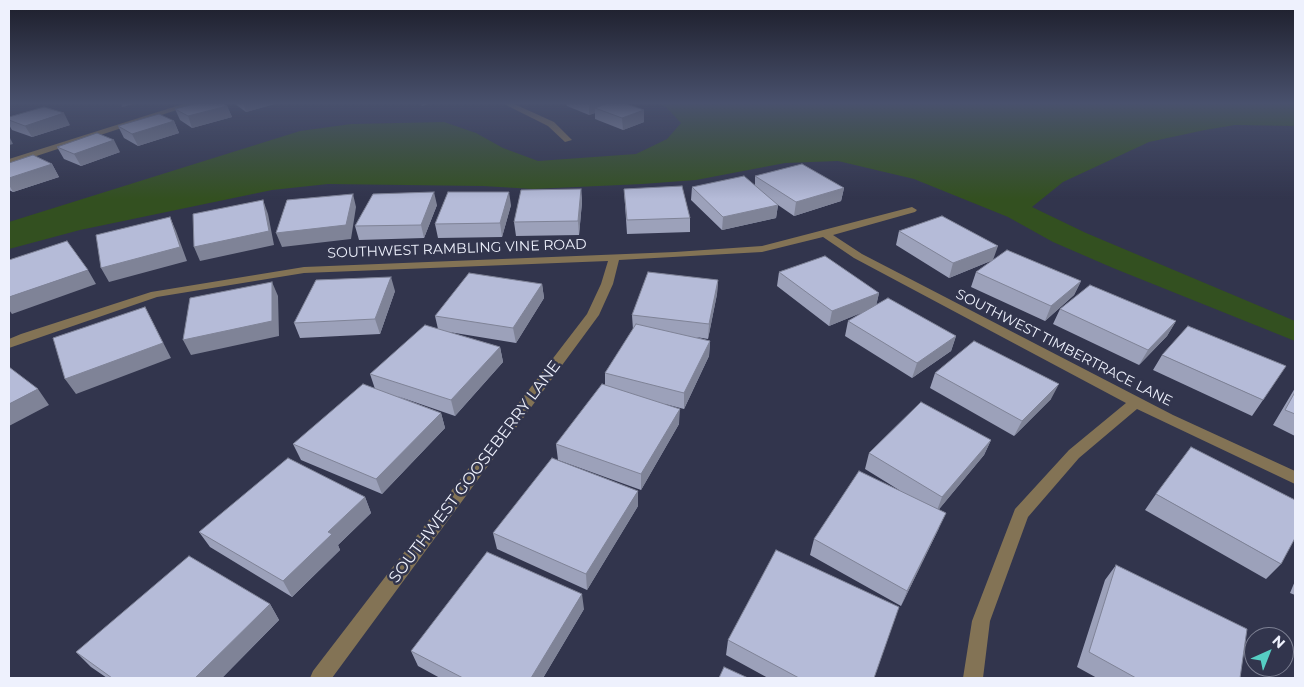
<!DOCTYPE html>
<html>
<head>
<meta charset="utf-8">
<style>
	body { margin:0 }
	#map { position:relative; width:1304px; height:687px; overflow:hidden; background:#32354d; font-family:Montserrat,sans-serif }
	canvas { display:block }
	.frame { position:absolute; inset:0; border:10px solid #eef1fd; pointer-events:none }
	.north { position:absolute; left:1244px; top:627px; width:50px; height:50px; box-sizing:border-box; background:#32354d; border:1px solid #7d8093; border-radius:50%; rotate:44deg; font-size:14px; font-weight:700; line-height:20px; text-align:center; color:#eef1fd }
	.north::after { content:''; display:block; margin:auto; width:18px; height:22px; background:#56cec3; clip-path:polygon(50% 0,100% 100%,50% 72%,0 100%) }
</style>
</head>
<body>
<div id="map">
<canvas width="1304" height="687"></canvas>
<div class="frame"></div>
<div class="north">N</div>
</div>
<script>
const g = document.querySelector('canvas').getContext('2d');
g.lineJoin = 'round';
function fillPath(path, color) { g.fillStyle = color; g.fill(path, 'evenodd'); }
const toPath = rows => new Path2D(rows.map(r => 'M' + r).join(''));
function trace(path, color, width, dash) { g.strokeStyle = color; g.lineWidth = width; g.lineCap = dash ? 'butt' : 'round'; g.setLineDash(dash || []); g.stroke(path); }
function drawText(font, color, halo, rows, align = 'center') {
  g.font = font + ' Montserrat,sans-serif'; g.lineWidth = 5; g.setLineDash([]); g.textBaseline = 'middle'; g.strokeStyle = halo; g.fillStyle = color; for (const [text, x, y, turn = 0] of rows) {
    g.save(); g.translate(x, y); g.rotate((+turn || 0) * Math.PI / 180); g.textAlign = isNaN(turn) ? turn : align; if (halo) g.strokeText(text, 0, 0); g.fillText(text, 0, 0); g.restore();
  }
}
const green = toPath([
	[658,103,1295,103,1295,126,1235,125,1205,130,1149,142,1063,182,1032,207,1086,233,1295,321,1295,341,1113,268,1053,242,1008,217,914,179,838,161,785,163,696,180,642,184,533,189,483,186,328,184,272,190,80,230,9,249,9,222,300,131,351,124,444,122,476,133,503,148,538,161,636,154,667,139,681,123,666,107]
]);
const minor = toPath([
	[186,103,198,103,9,165,9,159,186,103],
	[502,103,512,103,554,122,572,140,565,142,548,126,502,103],
	[912,207,917,210,915,212,833,235,862,254,1173,415,1295,471,1295,484,1137,409,1079,458,1028,517,990,621,983,678,963,678,972,621,1015,509,1069,450,1126,403,854,258,823,237,762,252,619,260,613,284,599,315,332,678,310,678,313,671,587,314,601,284,608,261,304,273,157,297,9,348,9,339,21,334,151,292,304,267,675,252,762,246,912,207]
]);
const wall = toPath([
	[234,103,278,103,246,112,235,104],
	[566,103,624,103,644,122,623,130,595,119,595,113,589,115,567,106],
	[227,106,232,117,192,128,180,120,175,109],
	[9,117,70,125,32,137,12,130,9,125],
	[174,121,179,133,138,146,124,138,118,126],
	[57,147,120,152,81,166,64,159],
	[9,163,52,164,59,177,13,192,9,190],
	[755,176,844,188,841,201,794,216,778,205,776,218,722,230,691,200,692,187,755,185],
	[581,189,582,202,579,235,516,236,514,222],
	[624,189,690,218,690,232,627,234],
	[437,205,424,238,359,240,355,226],
	[511,205,502,237,438,238,435,224],
	[899,231,993,260,1081,281,1074,295,1045,321,971,287,976,272,993,260,949,278,896,245],
	[779,272,879,293,876,305,956,336,951,351,912,378,845,336,848,321,863,312,829,326,777,286],
	[718,280,717,294,708,339,696,337,710,341,709,356,684,409,665,404,679,424,641,490,558,460,556,444,605,385,605,373,633,330,632,315],
	[542,284,544,298,516,343,449,332,500,347,503,362,455,416,397,396,441,413,445,428,382,494,301,460,293,444,375,389,370,374,438,329,435,316],
	[395,291,380,334,300,338,294,323],
	[1060,309,1176,321,1167,336,1139,365,1053,324],
	[1162,355,1263,400,1252,416,1153,370],
	[935,373,1051,399,1014,436,930,388],
	[1295,388,1295,436,1273,425],
	[991,440,984,455,939,509,939,528,901,606,810,555,814,539,899,490,865,469,869,453],
	[1156,494,1281,564,1266,579,1145,510],
	[365,497,371,513,338,545,340,550,292,597,210,547,199,532],
	[638,506,587,590,497,549,493,533],
	[1116,565,1240,678,1097,678,1077,667,1105,580],
	[1295,581,1295,595,1290,593],
	[270,604,279,620,222,678,107,678,91,667,76,652],
	[584,609,543,678,440,678,418,666,411,651],
	[728,640,874,678,768,678,726,655]
]);
const shadedWall = toPath([
	[121,103,138,103,122,107],
	[243,103,278,103,246,112],
	[421,103,431,103,422,106],
	[589,103,610,103,595,108,595,113,589,115],
	[227,106,232,117,192,128,188,116],
	[644,110,644,122,623,130,622,118],
	[64,113,70,125,32,137,25,126],
	[174,121,179,133,138,146,132,134],
	[9,136,13,144,9,145],
	[114,140,120,152,81,166,74,154],
	[52,164,59,177,13,192,9,185,9,178],
	[844,188,841,201,794,216,796,202],
	[581,189,582,202,579,235,578,221],
	[434,192,437,205,424,238,421,225],
	[509,192,511,205,502,237,500,223],
	[353,194,356,207,351,239,282,247,276,233],
	[263,200,268,214,274,245,200,261,194,247],
	[778,205,776,218,722,230,723,217],
	[170,217,176,231,187,261,109,282,101,268],
	[998,246,993,260,949,278,953,263],
	[88,270,96,284,12,314,9,310,9,297],
	[391,277,395,291,380,334,375,319],
	[718,280,717,294,708,339,709,324],
	[1081,281,1074,295,1045,321,1051,306],
	[272,282,278,296,279,336,191,355,183,340],
	[542,284,544,298,516,343,513,328],
	[879,293,876,307,829,326,832,311],
	[145,307,171,358,76,394,65,379],
	[1176,321,1167,336,1139,365,1148,350],
	[956,336,951,351,912,378,917,363],
	[710,341,709,356,684,409,684,393],
	[500,347,503,362,455,416,451,400],
	[1059,384,1051,399,1014,436,1022,421],
	[38,389,49,405,9,426,9,404],
	[680,409,679,424,641,490,641,474],
	[441,413,445,428,382,494,376,479],
	[991,440,984,455,936,513,942,497],
	[638,491,638,506,587,590,586,574],
	[365,497,371,513,338,545,340,550,292,597,283,581,328,532],
	[946,513,939,528,901,606,907,591],
	[582,594,584,609,543,678,531,678],
	[270,604,279,620,222,678,195,678]
]);
const building = toPath([
	[198,103,223,103,227,106,188,116,175,109,198,103],
	[608,103,624,103,644,110,622,118,595,108,608,103],
	[44,107,64,113,25,126,9,120,9,117,44,107],
	[159,114,174,121,132,134,118,126,159,114],
	[97,133,114,140,74,154,57,147,97,133],
	[33,155,52,164,9,178,9,163,33,155],
	[802,164,844,188,796,202,755,176,802,164],
	[744,176,778,205,723,217,692,187,744,176],
	[682,186,690,218,627,220,624,189,682,186],
	[581,189,578,221,514,222,521,190,581,189],
	[434,192,421,225,355,226,373,194,434,192],
	[448,192,509,192,500,223,435,224,448,192],
	[353,194,346,225,276,233,287,200,353,194],
	[263,200,269,231,194,247,193,214,263,200],
	[942,216,998,246,953,263,899,231,942,216],
	[170,217,180,247,101,268,96,235,170,217],
	[67,241,88,270,9,297,9,260,67,241],
	[1007,250,1081,281,1051,306,976,272,1007,250],
	[825,256,879,293,832,311,779,272,825,256],
	[648,272,718,280,709,324,632,315,648,272],
	[469,273,542,284,513,328,435,316,469,273],
	[391,277,375,319,294,323,316,280,391,277],
	[272,282,272,321,183,340,190,298,272,282],
	[1090,285,1176,321,1148,350,1060,309,1090,285],
	[888,298,956,336,917,363,848,321,888,298],
	[145,307,163,343,65,379,53,338,145,307],
	[636,324,710,341,684,393,605,373,636,324],
	[425,325,500,347,451,400,370,374,425,325],
	[1188,326,1286,366,1263,400,1162,355,1188,326],
	[974,341,1059,384,1022,421,935,373,974,341],
	[9,367,38,389,9,404,9,367],
	[363,384,441,413,376,479,293,444,363,384],
	[602,384,680,409,641,474,556,444,602,384],
	[1295,392,1295,414,1285,410,1295,392],
	[921,402,991,440,942,497,869,453,921,402],
	[1191,447,1295,500,1295,538,1281,564,1156,494,1191,447],
	[288,458,365,497,328,532,332,534,283,581,199,532,288,458],
	[552,458,638,491,586,574,493,533,552,458],
	[859,471,946,513,907,591,814,539,859,471],
	[776,550,899,607,874,678,799,678,728,640,776,550],
	[487,552,582,594,531,678,463,678,411,651,487,552],
	[189,556,270,604,195,678,112,678,76,652,189,556],
	[1116,565,1247,629,1240,678,1136,678,1089,652,1116,565],
	[724,667,748,678,719,678,724,667]
]);
const streetNames = [
	["SOUTHWEST RAMBLING VINE ROAD",457,249,-2],
	["SOUTHWEST TIMBERTRACE LANE",1064,348,27]
];
const nearStreetnames = [
	["SOUTHWEST GOOSEBERRY LANE",475,472,-53]
];
fillPath(green, '#335020');
fillPath(minor, '#837355');
fillPath(wall, '#9ca1ba');
fillPath(shadedWall, '#7f8397');
fillPath(building, '#b5bbd8');
trace(building, '#7f8397', 1);
const sky = g.createLinearGradient(0, 0, 0, 199);
sky.addColorStop(0, '#1c1d2a');
sky.addColorStop(0.52, '#49516d');
sky.addColorStop(1, '#49516d00');
g.fillStyle = sky;
g.fillRect(0, 0, 1304, 199);
drawText('14px', '#eef1fd', '#32354d', streetNames);
drawText('16px', '#eef1fd', '#32354d', nearStreetnames);
</script>
</body>
</html>
